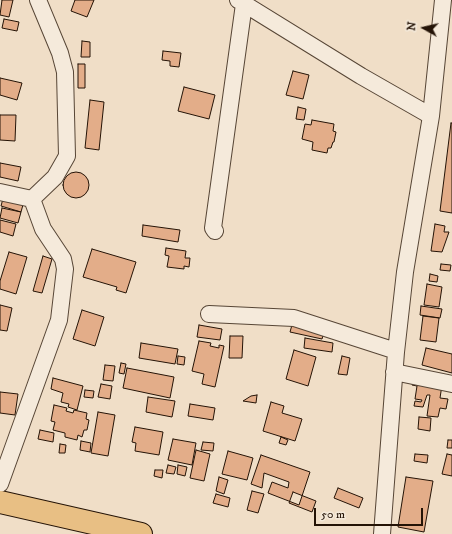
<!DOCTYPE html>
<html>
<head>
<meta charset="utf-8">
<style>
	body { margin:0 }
	#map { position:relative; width:452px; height:534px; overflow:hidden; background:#f0dec7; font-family:"IM FELL DW Pica",serif }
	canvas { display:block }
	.north { position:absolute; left:404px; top:8px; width:40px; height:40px; -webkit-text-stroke:3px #f5eadb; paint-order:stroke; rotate:278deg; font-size:11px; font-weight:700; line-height:16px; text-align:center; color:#241306 }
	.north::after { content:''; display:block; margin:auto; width:14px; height:18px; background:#241306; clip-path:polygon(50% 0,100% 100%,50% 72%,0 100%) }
	.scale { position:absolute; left:314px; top:508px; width:109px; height:18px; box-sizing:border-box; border:2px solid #241306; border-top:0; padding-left:5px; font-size:12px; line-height:14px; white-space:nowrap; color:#241306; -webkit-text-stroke:3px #f5eadb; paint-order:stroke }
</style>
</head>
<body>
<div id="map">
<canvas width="452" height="534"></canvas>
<div class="north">N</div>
<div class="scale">50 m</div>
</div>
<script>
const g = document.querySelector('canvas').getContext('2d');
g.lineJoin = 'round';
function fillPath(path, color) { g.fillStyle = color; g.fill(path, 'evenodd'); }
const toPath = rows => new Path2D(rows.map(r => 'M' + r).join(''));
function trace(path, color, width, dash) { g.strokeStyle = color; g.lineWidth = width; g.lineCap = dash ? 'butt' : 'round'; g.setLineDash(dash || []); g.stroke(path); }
const building = toPath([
	[2,0,13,0,9,17,0,15,2,0],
	[75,0,94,0,87,17,71,11,75,0],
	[4,19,19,22,17,31,2,28,4,19],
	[82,41,90,42,90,57,81,57,82,41],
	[163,51,181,53,179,67,170,66,170,61,162,60,163,51],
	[78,64,85,64,85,88,78,88,78,64],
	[293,71,309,75,303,99,286,95,293,71],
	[0,78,22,83,17,100,0,95,0,78],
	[184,87,215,95,209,119,178,111,184,87],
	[90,100,104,102,99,150,85,148,90,100],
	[298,107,306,109,304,120,296,119,298,107],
	[0,115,16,115,15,141,0,140,0,115],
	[312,120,334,124,333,131,336,132,334,142,333,142,331,148,328,148,327,153,312,150,313,142,302,139,305,124,311,125,312,120],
	[451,123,452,123,452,213,440,211,451,123],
	[0,163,21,167,18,181,0,177,0,163],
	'63 185a13 13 0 1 1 26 0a13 13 0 1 1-26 0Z',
	[4,195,24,201,21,212,1,206,4,195],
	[2,208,21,212,18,223,0,218,2,208],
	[0,220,16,224,13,236,0,232,0,220],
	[435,224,445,226,444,232,449,232,442,252,431,251,435,224],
	[143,225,180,230,178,242,142,236,143,225],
	[166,248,186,251,185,258,190,258,189,267,184,266,184,269,167,267,169,256,165,255,166,248],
	[92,249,136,262,126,293,116,290,117,287,83,277,92,249],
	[9,252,27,257,16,294,0,289,0,281,9,252],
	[43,256,52,259,42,293,33,291,43,256],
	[441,264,451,265,450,271,440,270,441,264],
	[430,274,438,276,437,282,429,281,430,274],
	[427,284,442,287,439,307,424,305,427,284],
	[0,305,12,308,7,331,0,330,0,305],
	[421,306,442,309,440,318,420,315,421,306],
	[82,310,104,317,95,346,73,339,82,310],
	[423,316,439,318,436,342,420,340,423,316],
	[199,325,222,329,220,340,197,337,199,325],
	[292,325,324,332,322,339,290,332,292,325],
	[230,336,243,336,242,358,229,358,230,336],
	[305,338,333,343,332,352,304,348,305,338],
	[199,341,211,343,210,346,219,348,219,345,224,346,215,387,202,384,204,374,192,371,199,341],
	[141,343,178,349,175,364,139,358,141,343],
	[426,348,452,354,452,373,422,365,426,348],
	[294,350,316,357,308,386,286,379,294,350],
	[178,356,185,357,184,365,177,364,178,356],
	[342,356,350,358,347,375,338,374,342,356],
	[121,363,126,364,124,374,119,373,121,363],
	[105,365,115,366,113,381,103,380,105,365],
	[127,368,174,377,170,398,123,388,127,368],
	[53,378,83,386,77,410,68,407,69,404,61,402,63,393,51,389,53,378],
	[413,382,442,385,440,398,448,399,446,409,440,408,438,417,427,416,430,395,427,395,423,407,414,406,415,401,421,402,422,400,415,399,417,386,412,385,413,382],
	[101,384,112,386,110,399,98,397,101,384],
	[85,390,94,391,93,398,84,397,85,390],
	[0,392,18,394,15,415,0,413,0,392],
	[257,395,256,403,243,401,251,396,257,395],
	[148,397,175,401,172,417,146,412,148,397],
	[271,402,284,406,282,413,302,419,295,441,263,431,271,402],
	[190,404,215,408,213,420,188,416,190,404],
	[54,405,67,408,66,411,73,413,74,410,87,413,86,419,89,420,87,430,84,430,82,437,78,435,77,440,65,437,65,433,53,430,55,422,51,421,54,405],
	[98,412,115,415,108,456,91,453,98,412],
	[419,417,431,418,430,431,418,429,419,417],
	[135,427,163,432,159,455,135,451,136,443,132,442,135,427],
	[40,430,54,433,53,442,38,439,40,430],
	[281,437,288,440,286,445,279,443,281,437],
	[173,439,196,443,192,465,168,460,173,439],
	[448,440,452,440,452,448,447,448,448,440],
	[81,441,91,443,90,452,80,450,81,441],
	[203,442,214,443,213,451,201,450,203,442],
	[60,444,66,445,65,453,59,453,60,444],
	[196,450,210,454,204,481,190,478,196,450],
	[228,451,253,458,247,480,222,474,228,451],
	[415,454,428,455,427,463,414,461,415,454],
	[447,454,452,455,452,476,442,474,447,454],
	[261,455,310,472,299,505,268,493,272,482,288,488,289,482,264,473,262,488,251,484,261,455],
	[168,465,176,467,174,474,166,473,168,465],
	[178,465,187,467,185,476,177,474,178,465],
	[155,470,163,470,162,478,154,476,155,470],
	[219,477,228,480,224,494,216,491,219,477],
	[406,477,433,481,424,532,398,527,406,477],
	[338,488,363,498,359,508,334,498,338,488],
	[252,491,264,494,258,513,247,510,252,491],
	[293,492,316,501,312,512,289,503,293,492],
	[216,494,230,498,228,507,213,503,216,494]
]);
const minor = toPath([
	[238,0,361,76,431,116],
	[0,192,32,199],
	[215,231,213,228,244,4],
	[209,314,294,318,396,351],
	[394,372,452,384],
	[0,484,59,320,65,269,63,259,43,229,32,199,55,177,67,156,65,72,60,53,38,0],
	[382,534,396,352,405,272,431,116,443,0]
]);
const trunk = toPath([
	[0,502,141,534]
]);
fillPath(building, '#e3ad89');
trace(building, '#241306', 1);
trace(minor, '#574636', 18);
trace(trunk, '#241306', 24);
trace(minor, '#f5eadb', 16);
trace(trunk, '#e8bf84', 22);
</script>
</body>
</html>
